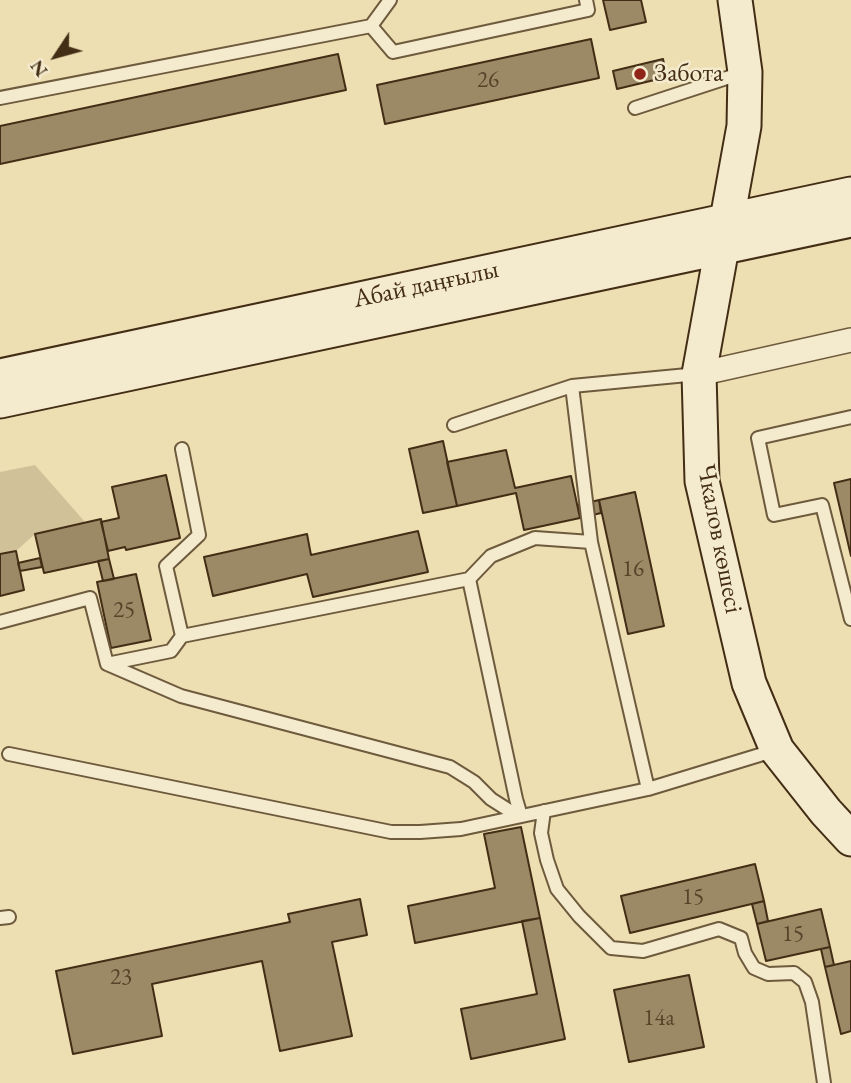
<!DOCTYPE html>
<html>
<head>
<meta charset="utf-8">
<style>
	body { margin:0 }
	#map { position:relative; width:851px; height:1083px; overflow:hidden; background:#eedfb3; font-family:"EB Garamond",serif }
	canvas { display:block }
	.north { position:absolute; left:21px; top:21px; width:70px; height:70px; -webkit-text-stroke:5px #f4eace; paint-order:stroke; rotate:234deg; font-size:19px; font-weight:700; line-height:28px; text-align:center; color:#432d15 }
	.north::after { content:''; display:block; margin:auto; width:24px; height:32px; background:#432d15; clip-path:polygon(50% 0,100% 100%,50% 72%,0 100%) }
</style>
</head>
<body>
<div id="map">
<canvas width="851" height="1083"></canvas>
<div class="north">N</div>
</div>
<script>
const g = document.querySelector('canvas').getContext('2d');
g.lineJoin = 'round';
function fillPath(path, color) { g.fillStyle = color; g.fill(path, 'evenodd'); }
const toPath = rows => new Path2D(rows.map(r => 'M' + r).join(''));
function trace(path, color, width, dash) { g.strokeStyle = color; g.lineWidth = width; g.lineCap = dash ? 'butt' : 'round'; g.setLineDash(dash || []); g.stroke(path); }
function drawText(font, color, halo, rows, align = 'center') {
  g.font = font + ' "EB Garamond",serif'; g.lineWidth = 5; g.setLineDash([]); g.textBaseline = 'middle'; g.strokeStyle = halo; g.fillStyle = color; for (const [text, x, y, turn = 0] of rows) {
    g.save(); g.translate(x, y); g.rotate((+turn || 0) * Math.PI / 180); g.textAlign = isNaN(turn) ? turn : align; if (halo) g.strokeText(text, 0, 0); g.fillText(text, 0, 0); g.restore();
  }
}
const green = toPath([
	[35,465,85,522,35,534,16,551,0,554,0,472]
]);
const building = toPath([
	[603,0,641,0,646,22,610,30,603,0],
	[591,39,599,78,385,124,377,85,591,39],
	[338,54,346,90,0,164,0,126,338,54],
	[663,59,667,77,617,89,613,71,663,59],
	[443,441,457,506,423,513,409,449,443,441],
	[506,450,515,488,571,476,580,518,524,530,516,493,457,506,447,462,506,450],
	[166,475,180,538,126,550,125,547,108,551,101,522,119,518,112,487,166,475],
	[851,479,851,556,834,483,851,479],
	[635,492,664,626,628,634,599,500,635,492],
	[599,500,601,513,580,518,578,505,599,500],
	[101,519,109,559,44,573,35,534,101,519],
	[418,531,428,572,313,597,307,574,213,596,204,557,307,534,311,555,418,531],
	[16,551,24,590,0,596,0,554,16,551],
	[40,558,42,567,20,571,18,563,40,558],
	[109,559,114,579,103,581,98,561,109,559],
	[136,574,151,640,111,648,97,582,136,574],
	[521,827,540,918,415,943,408,906,495,888,484,834,521,827],
	[755,864,764,901,630,933,621,896,755,864],
	[360,899,367,935,332,942,352,1036,280,1051,262,961,152,984,162,1036,73,1054,56,971,290,922,288,914,360,899],
	[764,901,768,921,757,924,752,904,764,901],
	[821,909,830,947,766,961,757,924,821,909],
	[540,918,565,1039,471,1059,461,1009,537,994,522,921,540,918],
	[830,947,834,965,825,967,821,949,830,947],
	[851,961,851,1031,841,1034,825,967,851,961],
	[689,975,704,1047,629,1062,614,990,689,975]
]);
const lane = toPath([
	[371,26,393,52,588,10,586,0],
	[0,98,371,26,390,0],
	[635,108,742,73],
	[572,386,591,542,648,789],
	[851,417,758,438,774,515,822,505,851,619],
	[454,425,572,386,698,374],
	[0,622,90,598,107,664,171,651,182,636,469,579,491,556,535,538,591,542],
	[182,636,166,566,199,535,182,449],
	[107,664,181,696,450,767,474,782,491,799,513,813,521,816,516,799,469,579],
	[9,754,391,832,420,832,461,829,648,789,776,750],
	[544,811,541,833,547,860,557,889,579,916,611,948,643,951,719,929,741,938,745,953,754,968,768,974,794,973,805,982,812,1002,824,1083],
	[0,918,9,917]
]);
const street = toPath([
	[699,374,851,340]
]);
const secondary = toPath([
	[735,0,745,72,744,126,699,374,702,481,749,683,777,750,826,812,851,839],
	[0,376,851,194],
	[0,401,851,220]
]);
const markers = [
	[640,74,7,"#8f2418"]
];
const numberNames = [
	["26",488,81],
	["16",633,570],
	["25",124,611],
	["15",693,898],
	["15",793,935],
	["23",121,978],
	["14а",659,1019]
];
const poiNames = [
	["Забота",654,74]
];
const streetNames = [
	["Абай даңғылы",426,285,-12],
	["Чкалов көшесі",719,539,79]
];
fillPath(green, '#d1c198');
fillPath(building, '#9c8a67');
trace(building, '#432d15', 2);
trace(lane, '#6e5a3c', 16);
trace(street, '#6e5a3c', 26);
trace(secondary, '#432d15', 37);
trace(lane, '#f4eace', 12);
trace(street, '#f4eace', 23);
trace(secondary, '#f4eace', 33);
for (const [x, y, r, color] of markers) { const dot = new Path2D(); dot.arc(x, y, r, 0, 2 * Math.PI); g.fillStyle = color; g.fill(dot); trace(dot, '#f4eace', 2.5); }
drawText('23px', '#59442a', null, numberNames);
drawText('26px', '#432d15', '#f4eace', poiNames, 'left');
drawText('26px', '#432d15', '#f4eace', streetNames);
</script>
</body>
</html>
